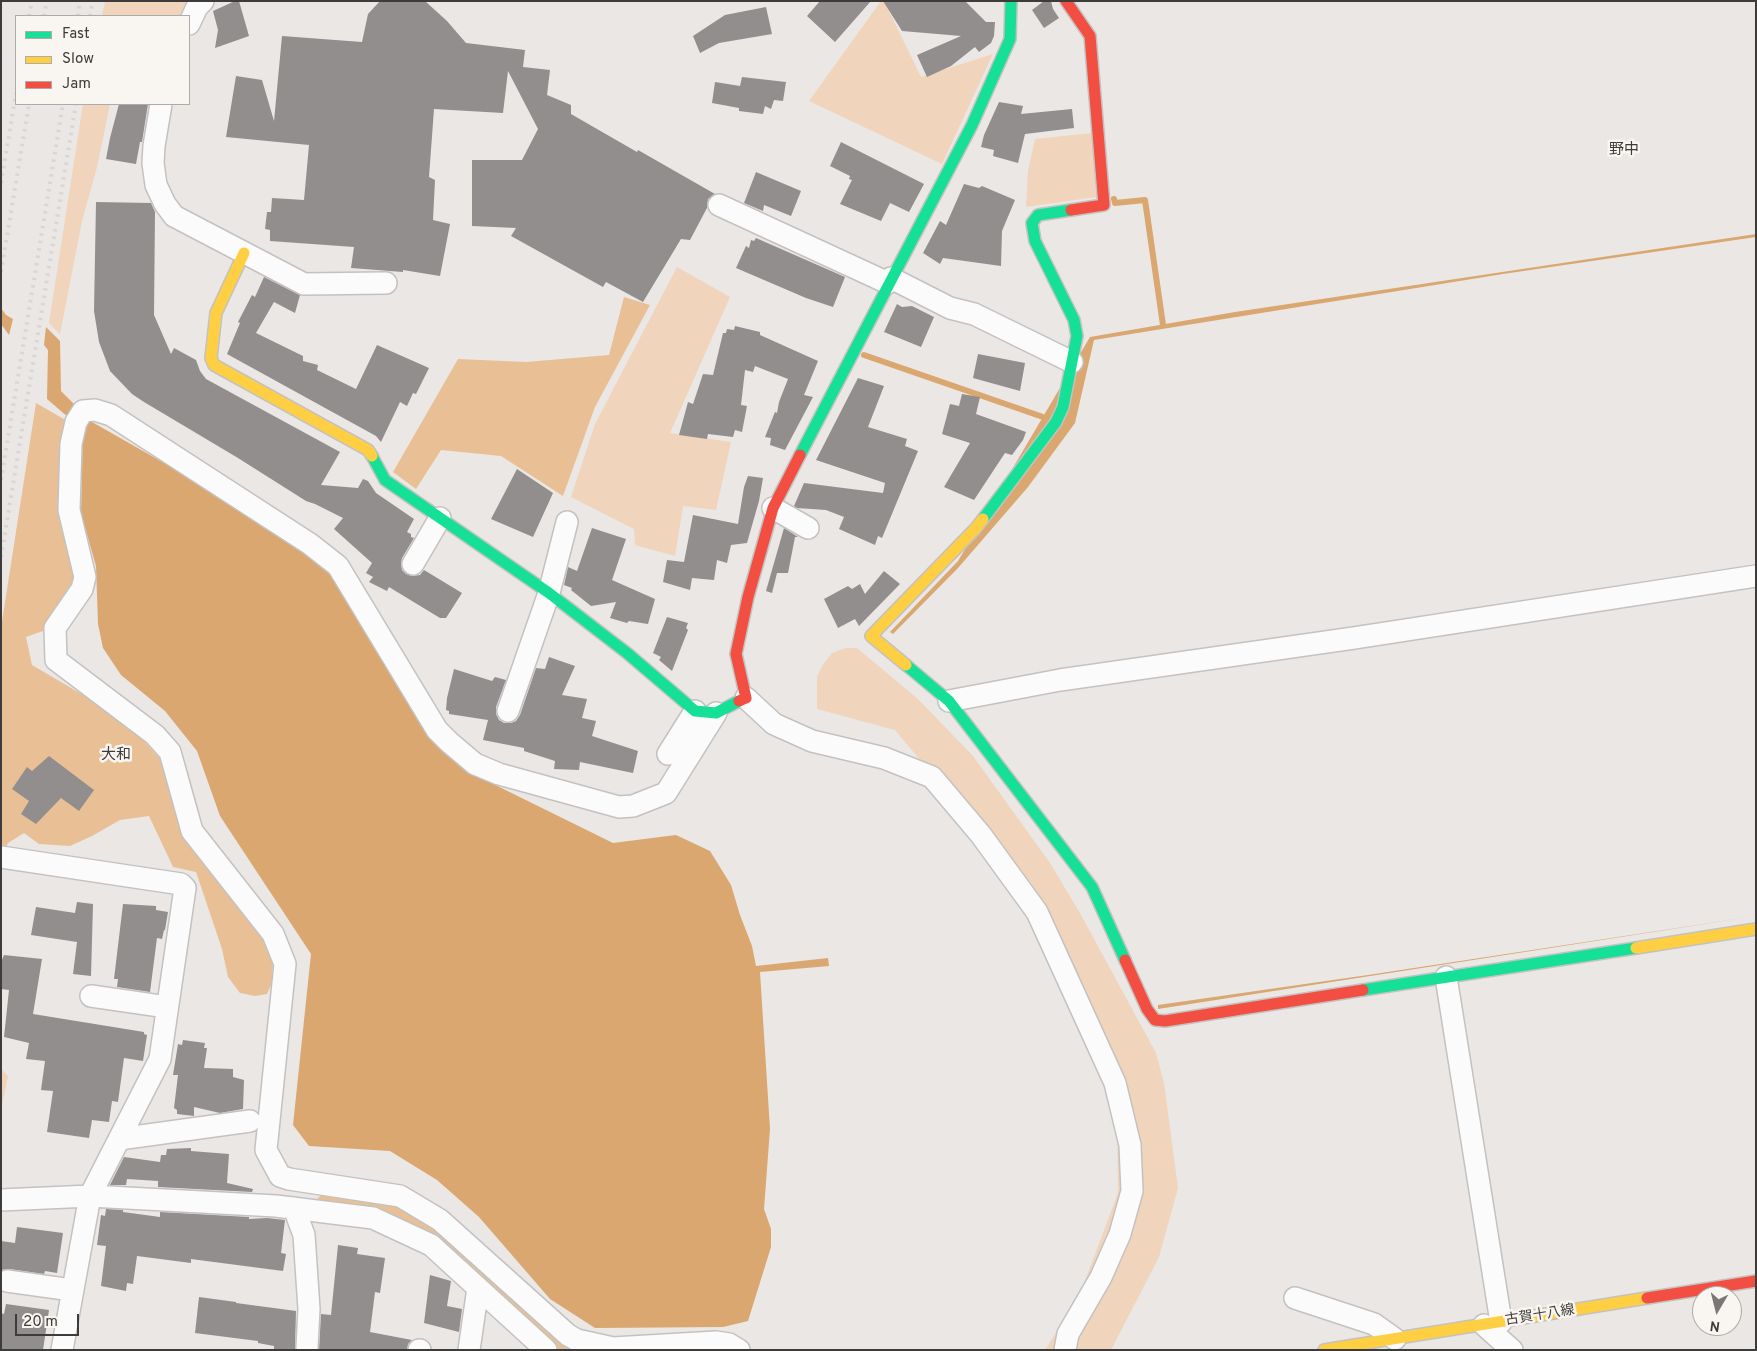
<!DOCTYPE html>
<html>
<head>
<meta charset="utf-8">
<style>
	body { margin:0 }
	#map { position:relative; width:1757px; height:1351px; overflow:hidden; background:#eae7e5; font-family:Overpass,sans-serif }
	canvas { display:block }
	.frame { position:absolute; inset:0; border:2px solid #3e3c3b; pointer-events:none }
	.legend { position:absolute; left:15px; top:15px; width:175px; height:90px; box-sizing:border-box; background:#f9f5f0; border:1px solid #aeaba8; margin:0; padding:6px 9px; list-style:none; font-size:15px; color:#3e3c3b }
	.legend li { display:flex; align-items:center; gap:10px; height:25px }
	.legend b { width:25px; border:1px solid #aeaba8 }
	.north { position:absolute; left:1692px; top:1286px; width:50px; height:50px; box-sizing:border-box; background:#f9f5f0; border:1px solid #aeaba8; border-radius:50%; rotate:188deg; font-size:14px; font-weight:700; line-height:20px; text-align:center; color:#3e3c3b }
	.north::after { content:''; display:block; margin:auto; width:18px; height:22px; background:#7a7876; clip-path:polygon(50% 0,100% 100%,50% 72%,0 100%) }
	.scale { position:absolute; left:15px; top:1314px; width:64px; height:22px; box-sizing:border-box; border:2px solid #3e3c3b; border-top:0; padding-left:6px; font-size:15px; line-height:18px; white-space:nowrap; color:#3e3c3b; -webkit-text-stroke:4px #f9f5f0; paint-order:stroke }
</style>
</head>
<body>
<div id="map">
<canvas width="1757" height="1351"></canvas>
<div class="frame"></div>
<ul class="legend">
<li><b style="height:6px;background:#16e098"></b>Fast</li>
<li><b style="height:6px;background:#ffcf43"></b>Slow</li>
<li><b style="height:6px;background:#f24e42"></b>Jam</li>
</ul>
<div class="north">N</div>
<div class="scale">20 m</div>
</div>
<script>
const g = document.querySelector('canvas').getContext('2d');
g.lineJoin = 'round';
function fillPath(path, color) { g.fillStyle = color; g.fill(path, 'evenodd'); }
const toPath = rows => new Path2D(rows.map(r => 'M' + r).join(''));
function trace(path, color, width, dash) { g.strokeStyle = color; g.lineWidth = width; g.lineCap = dash ? 'butt' : 'round'; g.setLineDash(dash || []); g.stroke(path); }
function drawText(font, color, halo, rows, align = 'center') {
  g.font = font + ' Overpass,"Noto Sans JP",sans-serif'; g.lineWidth = 5; g.setLineDash([]); g.textBaseline = 'middle'; g.strokeStyle = halo; g.fillStyle = color; for (const [text, x, y, turn = 0] of rows) {
    g.save(); g.translate(x, y); g.rotate((+turn || 0) * Math.PI / 180); g.textAlign = isNaN(turn) ? turn : align; if (halo) g.strokeText(text, 0, 0); g.fillText(text, 0, 0); g.restore();
  }
}
const green = toPath([
	[105,1,196,1,189,16,102,16],
	[881,1,884,1,921,77,993,54,942,164,809,101],
	[83,104,110,104,97,167,82,221,60,334,49,323],
	[1093,133,1096,197,1026,207,1028,171,1035,139],
	[677,267,730,297,670,433,731,442,716,510,683,506,675,556,635,545,634,529,571,497,595,424],
	[846,648,857,648,918,699,973,756,1050,863,1081,915,1156,1053,1164,1083,1178,1188,1159,1257,1111,1350,1045,1350,1080,1294,1118,1193,1117,1104,998,853,895,730,817,709,817,677,822,666,832,653],
	[1,1069,8,1076,1,1110]
]);
const forest = toPath([
	[624,297,650,305,595,407,563,496,501,456,441,450,416,489,393,472,458,359,526,362,609,355],
	[36,403,69,422,77,585,43,631,26,637,32,665,124,719,162,761,259,926,273,960,272,983,267,994,255,996,240,993,228,977,222,949,196,872,173,867,149,816,120,820,92,836,70,846,39,844,24,833,8,843,5,851,1,850,1,628],
	[322,1194,399,1206,423,1220,546,1329,590,1350,557,1350,403,1219,332,1203,315,1201]
]);
const water = toPath([
	[1756,234,1756,237,1503,274,1094,340,1075,423,1028,487,958,568,893,634,890,632,958,561,1090,337,1235,312],
	[1,308,6,315,13,319,9,335,1,324],
	[46,327,60,341,61,391,92,422,229,500,327,567,454,759,475,775,613,843,676,835,710,851,731,885,740,915,752,946,756,966,828,958,829,966,760,972,770,1129,764,1209,771,1229,771,1247,748,1321,723,1327,595,1328,550,1299,479,1217,437,1180,390,1151,309,1146,293,1125,311,954,220,816,197,751,165,711,121,675,103,648,98,624,96,566,81,513,83,430,47,399,48,350,44,345],
	[1756,916,1158,1009,1158,1005,1368,975]
]);
const stream = toPath([
	[1114,199,1115,203,1145,200,1163,325],
	[864,355,1043,417]
]);
const building = toPath([
	[235,1,239,1,249,36,215,48,218,30,213,11],
	[380,1,425,1,447,21,466,43,525,50,523,67,550,70,547,95,571,105,571,114,637,152,638,150,715,194,708,199,707,208,690,240,681,239,643,302,606,282,603,287,511,236,516,228,472,226,472,160,522,160,538,129,508,71,503,113,434,109,429,177,435,180,433,220,450,224,440,276,403,270,403,272,351,268,354,247,270,241,270,230,265,229,267,212,271,212,272,198,304,200,309,145,226,137,236,76,262,80,274,121,282,36,362,42,368,14],
	[820,1,871,1,835,42,807,16],
	[883,1,965,1,986,22,995,22,994,36,991,43,979,52,975,47,951,66,927,77,917,55,961,36,902,31],
	[1044,1,1051,1,1053,9,1059,18,1044,28,1032,10],
	[766,7,772,34,719,43,700,53,693,36,725,15],
	[742,77,786,82,783,101,774,100,771,109,765,106,763,114,739,111,739,108,712,103,715,82,740,86],
	[999,102,1023,106,1021,114,1072,109,1074,128,1025,134,1018,163,993,156,994,150,981,147,984,135],
	[119,104,148,104,142,142,140,142,136,164,106,159,110,138],
	[841,142,924,184,909,212,890,203,881,221,840,204,852,180,849,179,850,176,830,166],
	[756,172,801,191,791,216,764,205,763,211,744,203],
	[964,184,979,188,982,186,1015,200,1002,231,1001,266,943,258,940,264,923,253,940,221,946,225],
	[96,202,151,203,155,212,154,315,171,354,174,348,196,360,200,371,206,379,340,452,321,485,358,488,363,479,368,481,376,493,414,519,407,532,411,534,411,537,414,538,402,558,401,563,402,570,406,574,412,576,420,575,424,570,462,593,446,618,440,618,389,587,387,591,369,582,373,577,366,573,372,563,334,529,343,518,315,504,306,501,238,458,144,402,132,394,110,371,99,342,94,311],
	[756,238,845,277,833,307,806,298,736,268,746,246,749,248,751,240,754,241],
	[264,277,300,295,295,313,274,302,256,333,303,356,303,361,318,365,317,370,356,389,377,345,429,368,416,394,413,393,407,406,400,402,381,442,376,436,227,354,240,323,238,322,252,295,255,297],
	[897,304,902,307,912,306,934,317,921,347,884,332],
	[735,326,760,332,760,335,818,361,804,395,813,397,785,450,770,445,771,438,765,437,775,412,777,413,779,402,788,379,755,366,753,372,745,370,741,405,747,406,742,432,735,430,733,437,708,434,707,439,679,435,688,402,693,404,703,374,713,375,723,333,726,333,727,329,734,330],
	[978,354,1025,363,1020,391,973,378],
	[858,378,884,386,868,427,907,439,905,446,918,451,882,538,878,536,875,545,839,529,844,517,826,510,797,508,794,506,804,483,883,493,885,483,816,460],
	[962,394,980,397,976,414,1026,432,1023,440,1012,455,1005,453,974,500,944,487,970,443,942,434,950,404,959,406],
	[517,469,553,493,533,537,491,519],
	[748,476,763,478,759,501,747,543,731,545,727,563,717,560,714,580,692,578,690,590,663,582,667,560,684,562,693,515,738,524,744,487],
	[592,528,626,539,612,580,655,599,648,624,629,621,627,623,610,618,616,602,591,606,571,590,572,588,564,585,568,567,577,571],
	[784,528,798,537,795,537,788,573,777,573,772,593,766,591],
	[884,571,900,584,859,626,855,619,838,628,824,599,848,586,852,589,860,584,865,594],
	[667,617,688,623,686,628,688,630,672,671,659,660,661,657,653,653],
	[549,657,575,666,562,695,587,699,582,718,596,721,592,736,638,751,633,773,580,762,579,770,554,769,555,761,524,751,524,748,483,740,488,720,449,714,449,711,446,710,447,698,454,669,492,681,495,677,506,680,496,707,496,714,499,720,504,723,511,723,516,721,520,715,536,668,545,669],
	[49,756,94,790,79,811,61,798,36,824,21,814,29,801,12,789,27,767,32,771],
	[77,902,93,904,91,976,73,974,77,942,31,935,36,907,75,913],
	[123,904,156,906,156,910,168,912,165,930,164,930,162,939,157,938,150,992,117,987,118,979,114,979],
	[4,955,42,959,33,1014,144,1032,144,1034,147,1035,143,1061,124,1058,118,1102,112,1101,109,1122,92,1120,89,1138,47,1132,53,1091,41,1090,45,1061,26,1059,29,1043,4,1037,9,990,1,989,1,962],
	[183,1040,205,1043,204,1048,207,1048,204,1068,233,1069,233,1077,244,1080,243,1109,220,1113,194,1107,194,1116,177,1114,177,1110,174,1108,178,1075,173,1075,178,1044,182,1045],
	[191,1148,191,1151,229,1154,227,1183,253,1189,252,1192,158,1187,158,1181,127,1179,126,1185,110,1185,124,1157,160,1162,161,1155,166,1155,167,1149],
	[106,1209,123,1210,123,1212,160,1217,160,1212,249,1217,249,1219,267,1218,285,1220,281,1253,286,1254,283,1271,191,1259,191,1263,137,1256,133,1284,127,1283,126,1291,101,1286,106,1246,97,1245,101,1215,105,1216],
	[17,1227,63,1233,57,1273,45,1271,44,1274,9,1269,1,1270,1,1241,15,1243],
	[338,1245,358,1248,357,1254,385,1258,380,1293,375,1292,370,1332,412,1340,408,1344,407,1350,319,1350,321,1314,331,1315],
	[430,1275,451,1281,447,1306,462,1309,459,1332,424,1323],
	[199,1297,236,1302,236,1303,296,1311,295,1350,274,1350,274,1346,258,1343,258,1341,195,1333],
	[6,1304,49,1310,43,1350,1,1350,1,1313,4,1314]
]);
const street = toPath([
	[189,24,197,7,203,1],
	[161,104,154,146,153,163,156,185,165,204,174,216,304,284,386,283],
	[719,205,888,283],
	[891,278,950,308,974,314,1072,362],
	[773,508,808,528],
	[413,564,440,518],
	[746,698,774,724,812,741,884,758,932,777,981,835,1037,912,1115,1083,1130,1145,1132,1191,1120,1234,1101,1277,1068,1334,1065,1350],
	[949,701,1060,680,1354,638,1756,576],
	[508,711,549,593,567,522],
	[716,713,666,793,633,806,619,807,499,774,475,764,449,742,437,730,338,566,310,544,111,415,95,410,83,411,76,422,71,444,69,510,85,577,82,589,55,628,56,660,155,735,170,752,192,831,273,934,285,964,266,1150,280,1176,289,1179,400,1196,440,1220,568,1335,577,1340,613,1348,716,1342,729,1344,739,1350],
	[668,754,695,711],
	[1,857,181,884,185,888,160,1059,90,1196,62,1350],
	[1446,977,1501,1322],
	[91,996,167,1007],
	[119,1139,250,1121],
	[1,1200,90,1196,276,1206,373,1218,431,1245,546,1350],
	[294,1208,304,1235,309,1309,307,1347],
	[7,1281,72,1290],
	[1295,1298,1374,1324,1395,1339],
	[1484,1325,1512,1350],
	[419,1350,420,1350],
	[469,1350,478,1288]
]);
const fast = toPath([
	[800,455,972,125,1010,39,1011,1],
	[372,456,385,480,549,593,627,653,695,711,716,713,739,701],
	[983,519,1056,422,1063,407,1077,336,1074,320,1035,241,1032,223,1038,215,1071,210],
	[906,665,949,701,1092,887,1125,960],
	[1363,990,1636,948]
]);
const slow = toPath([
	[244,253,216,313,211,358,214,365,368,450,372,456],
	[906,665,871,636,975,529,983,519],
	[1636,948,1756,929],
	[1324,1350,1647,1298]
]);
const jam = toPath([
	[1066,1,1090,36,1104,205,1071,210],
	[739,701,746,698,736,654,748,597,773,508,800,455],
	[1125,960,1147,1009,1155,1020,1165,1021,1363,990],
	[1647,1298,1756,1281]
]);
const rail = toPath([
	[29,16,32,1],
	[44,16,47,1],
	[78,16,80,1],
	[90,16,93,1],
	[1,183,16,93],
	[1,272,29,104],
	[1,480,63,104],
	[1,557,76,104]
]);
const streetNames = [
	["古賀十八線",1540,1316,-9]
];
const neighbourhoodNames = [
	["野中",1624,151],
	["大和",116,756]
];
fillPath(green, '#f0d4bb');
fillPath(forest, '#e9c095');
fillPath(water, '#d9a76f');
trace(stream, '#d9a76f', 6);
fillPath(building, '#918e8d');
trace(street, '#c4c2c0', 24);
trace(fast, '#c4c2c0', 14);
trace(slow, '#c4c2c0', 14);
trace(jam, '#c4c2c0', 14);
trace(street, '#fcfbfb', 21);
trace(fast, '#16e098', 11);
trace(slow, '#ffcf43', 11);
trace(jam, '#f24e42', 11);
trace(rail, '#d8d7d7', 4, [2.5, 5]);
drawText('14px', '#3e3c3b', '#f9f5f0', streetNames);
drawText('15px', '#3e3c3b', '#f9f5f0', neighbourhoodNames);
</script>
</body>
</html>
